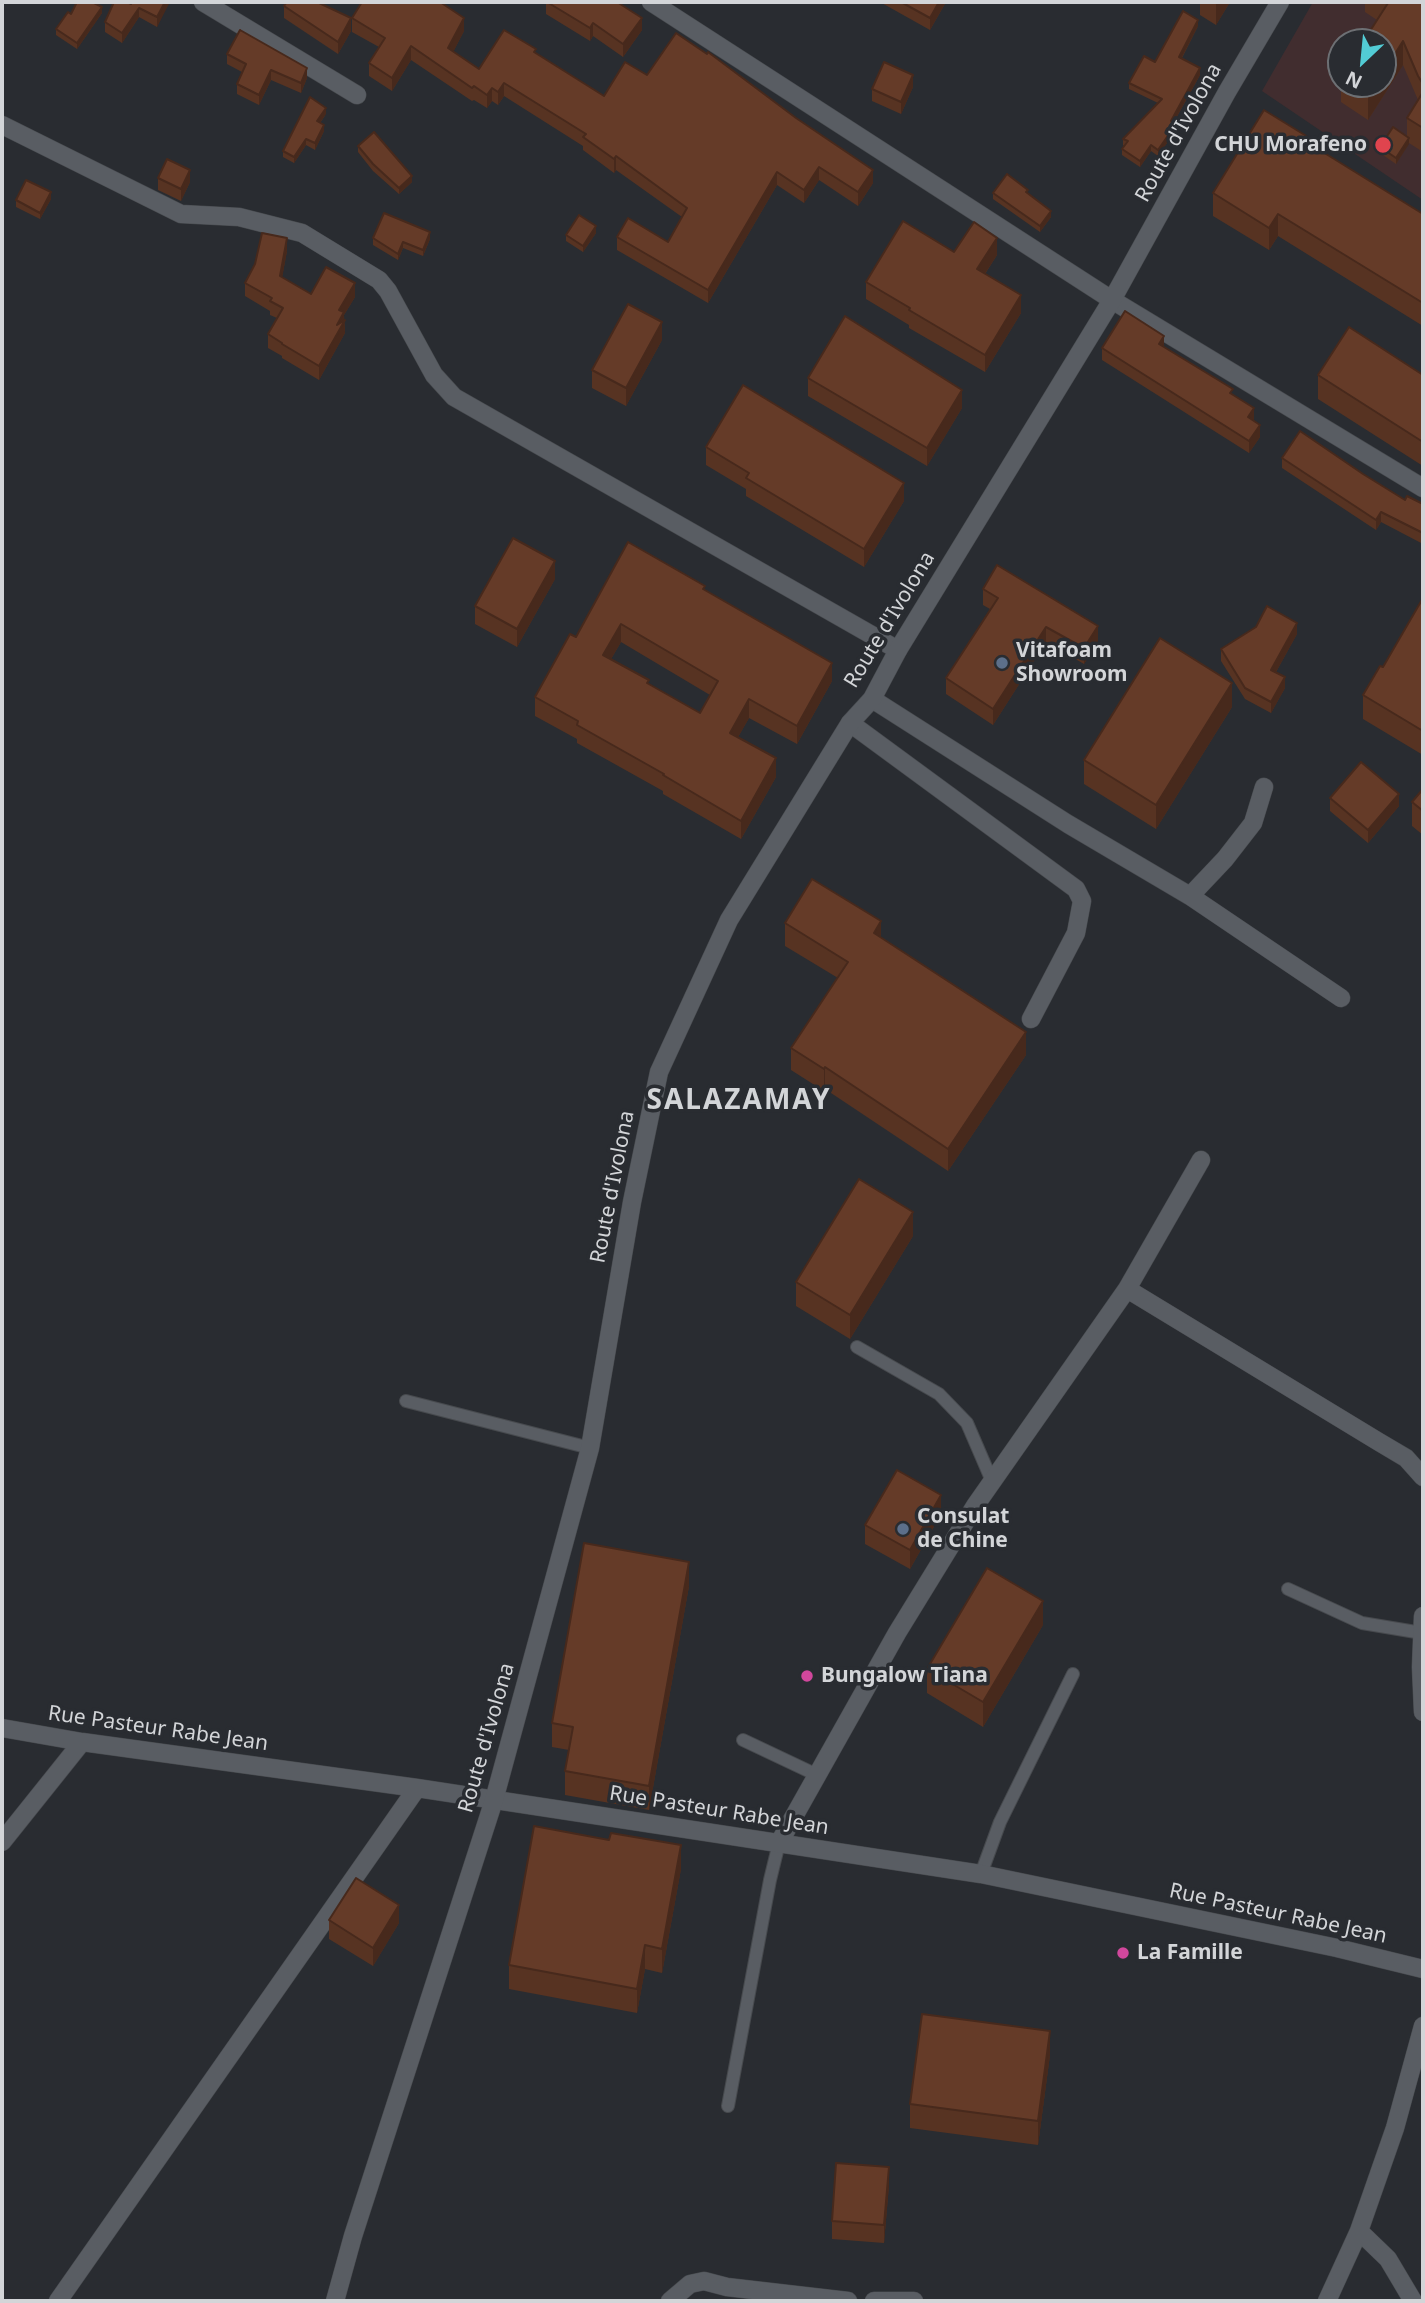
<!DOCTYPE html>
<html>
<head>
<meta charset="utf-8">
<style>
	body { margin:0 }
	#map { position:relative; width:1425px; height:2303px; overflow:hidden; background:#292c31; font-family:"Noto Sans",sans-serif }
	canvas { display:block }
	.frame { position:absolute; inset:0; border:4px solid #d3d5d8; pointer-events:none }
	.north { position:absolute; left:1327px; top:28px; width:70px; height:70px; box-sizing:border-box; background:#292c31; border:2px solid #6d7074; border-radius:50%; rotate:206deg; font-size:19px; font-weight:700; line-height:28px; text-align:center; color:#d3d5d8 }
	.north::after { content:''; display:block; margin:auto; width:24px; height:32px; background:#52ccd5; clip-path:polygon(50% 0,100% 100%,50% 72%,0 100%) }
</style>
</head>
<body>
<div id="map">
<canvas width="1425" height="2303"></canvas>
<div class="frame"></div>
<div class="north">N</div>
</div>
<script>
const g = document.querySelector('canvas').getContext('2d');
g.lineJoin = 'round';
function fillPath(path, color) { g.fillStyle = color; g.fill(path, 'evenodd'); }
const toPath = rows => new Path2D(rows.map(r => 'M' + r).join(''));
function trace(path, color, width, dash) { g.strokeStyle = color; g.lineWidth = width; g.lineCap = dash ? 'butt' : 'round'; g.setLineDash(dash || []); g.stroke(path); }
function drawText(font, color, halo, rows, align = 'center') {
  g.font = font + ' "Noto Sans",sans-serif'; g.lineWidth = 7; g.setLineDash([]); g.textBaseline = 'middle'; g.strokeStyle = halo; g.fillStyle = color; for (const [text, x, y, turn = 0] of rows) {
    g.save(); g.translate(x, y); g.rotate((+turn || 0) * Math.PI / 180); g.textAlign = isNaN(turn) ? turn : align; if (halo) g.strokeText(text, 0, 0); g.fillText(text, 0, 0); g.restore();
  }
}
const medical = toPath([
	[1313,2,1423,2,1423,200,1262,91],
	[1341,42,1383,42,1383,84,1341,84]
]);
const lane = toPath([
	[857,1347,939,1394,967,1423,992,1481],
	[406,1401,590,1448],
	[1288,1589,1362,1623,1422,1633],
	[743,1740,817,1775],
	[981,1874,1000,1822,1073,1674],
	[728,2106,770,1880,779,1843]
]);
const street = toPath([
	[203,2,357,95],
	[2,125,181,214,239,217,302,233,379,280,388,291,434,375,454,397,898,650],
	[1112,300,1423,488],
	[872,699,1068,824,1190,896,1225,859,1253,823,1264,787],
	[850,723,1076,889,1082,901,1076,933,1031,1019],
	[1190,896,1341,998],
	[1127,1289,1379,1442,1406,1458,1423,1477],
	[1423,1616,1421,1667,1423,1712],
	[2,1728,82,1742,417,1788,981,1874,1337,1948,1423,1969],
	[2,1842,82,1742],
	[779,1843,897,1633,975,1506,1127,1289,1201,1160],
	[1359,2231,1388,2259,1413,2301],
	[58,2301,417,1788],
	[670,2301,690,2284,704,2281,727,2287,848,2301],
	[874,2301,914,2301],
	[1327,2301,1359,2231,1395,2128,1423,2026]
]);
const secondary = toPath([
	[651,2,1112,300],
	[335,2301,353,2236,494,1800,590,1448,632,1202,659,1072,729,920,850,723,872,699,898,650,1112,300,1227,92,1280,2]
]);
const wall = toPath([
	[169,2,157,27,139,17,122,43,105,32,105,22,131,4],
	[546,2,642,30,623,57,593,36,590,41,546,14],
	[880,2,946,2,930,30],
	[1200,2,1230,2,1216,25,1200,15],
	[1365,2,1423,2,1423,152,1409,143,1396,164,1380,153,1380,147,1407,137,1407,118,1418,100,1403,65,1368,120,1341,102,1341,78,1341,84,1383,84,1377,20,1365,12],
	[284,6,351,31,338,54,284,18],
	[102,13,77,49,56,35,56,29,71,14],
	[352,18,464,31,453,52,479,69,536,54,604,96,647,75,873,183,858,206,819,180,804,203,777,185,708,303,617,250,617,237,668,242,682,217,616,170,614,173,583,150,583,146,504,96,498,105,492,101,487,108,474,100,472,101,411,60,392,91,369,76,369,63,379,47,352,32],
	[1198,26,1182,58,1200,75,1174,122,1176,130,1158,156,1151,151,1140,167,1122,155,1122,149,1124,146,1123,145,1123,139,1158,103,1129,89,1129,83],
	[227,54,307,78,301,93,271,80,259,105,237,94,237,84,242,72,227,64],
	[913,87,901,114,872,101,872,89],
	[326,114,320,123,324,131,315,150,306,145,294,163,283,157,283,151],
	[358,146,412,182,399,194,373,171,358,152],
	[1321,151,1423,214,1423,326,1278,236,1269,250,1213,216,1213,193],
	[158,178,190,182,181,201,158,190],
	[993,193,1051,217,1040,232,993,199],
	[51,199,40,219,16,207,16,200],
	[596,233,583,252,566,241,566,235],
	[373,238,430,239,423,256,403,248,398,260,373,245],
	[287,251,282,277,311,294,355,297,344,315,345,333,319,380,282,358,282,356,268,348,268,334,277,318,270,315,270,311,245,296,245,283],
	[954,252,997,255,985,274,1021,313,985,372,909,328,909,325,866,299,866,282],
	[662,340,626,406,592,388,592,370],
	[1102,348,1233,395,1254,420,1260,437,1249,453,1102,360],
	[1318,375,1423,375,1423,466,1318,399],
	[808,378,962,408,927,466,808,396],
	[706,447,904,501,864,567,746,496,746,489,706,465],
	[1282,458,1363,474,1405,500,1423,504,1423,544,1381,522,1376,530,1282,468],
	[555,579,517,647,475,624,475,606],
	[983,589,1098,641,1084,664,1046,642,993,725,946,694,946,678,990,609,983,605],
	[705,590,832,681,797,744,749,718,738,737,776,777,741,839,663,794,663,791,577,743,577,739,535,716,535,697,576,637],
	[621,642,710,695,700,713,649,684,611,659],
	[1423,598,1423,755,1363,719,1363,695,1383,667],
	[1297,634,1276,672,1285,688,1271,713,1245,699,1221,661,1221,649],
	[1232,707,1156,829,1084,784,1084,760],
	[1423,789,1423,835,1412,826,1412,802],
	[1330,798,1399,806,1368,843,1330,811],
	[785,923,881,937,1026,1055,948,1171,825,1089,824,1091,791,1070,791,1048,838,978,785,946],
	[913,1236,850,1339,796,1306,796,1282],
	[941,1514,910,1569,865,1544,865,1525],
	[689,1586,649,1810,565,1795,565,1771,569,1750,552,1747,552,1723],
	[1043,1625,983,1727,927,1693,927,1669],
	[681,1869,662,1973,645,1969,637,2013,509,1989,509,1965],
	[329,1920,399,1923,373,1966,329,1939],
	[1050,2055,1038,2145,910,2128,910,2104],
	[889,2185,884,2243,832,2239,832,2221]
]);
const shadedWall = toPath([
	[165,2,169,2,169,4,157,27,157,17],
	[939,2,946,2,930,30,930,18],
	[1217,2,1230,2,1216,25,1216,3],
	[102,7,102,13,77,49,77,43],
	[139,8,139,17,122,43,122,33],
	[351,18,351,31,338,54,338,42],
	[464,18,464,31,448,62,448,48],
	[642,18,642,30,623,57,623,44],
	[1198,20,1198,26,1179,63,1179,57],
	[593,23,593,36,590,41,590,28],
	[1403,41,1403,65,1368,120,1368,96,1376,84,1383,84,1383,73],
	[411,46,411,60,392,91,392,78],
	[307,68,307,78,301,93,301,83],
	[1200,68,1200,75,1171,127,1171,121],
	[271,70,271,80,259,105,259,95],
	[913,75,913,87,901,114,901,102],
	[504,83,504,96,498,105,498,92],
	[492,88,492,101,487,108,487,95],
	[326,108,326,114,317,127,317,121],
	[1176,124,1176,130,1158,156,1158,150],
	[324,125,324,131,315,150,315,143],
	[1409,138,1409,144,1396,164,1396,158],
	[306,139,306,145,294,163,294,157],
	[1151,145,1151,151,1140,167,1140,161],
	[616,156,616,170,614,173,614,159],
	[819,167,819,180,804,203,804,190],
	[190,170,190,182,181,201,181,189],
	[873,170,873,183,858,206,858,192],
	[777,172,777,185,708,303,708,290],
	[412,176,412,182,399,194,399,188],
	[51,192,51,199,40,219,40,213],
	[1051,211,1051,217,1040,232,1040,226],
	[1278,214,1278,236,1269,250,1269,228],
	[596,226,596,233,583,252,583,246],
	[430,232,430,239,423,256,423,250],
	[287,238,287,251,280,290,280,276],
	[997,238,997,255,977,286,977,269],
	[403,242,403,248,398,260,398,254],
	[355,283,355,297,344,315,345,333,319,380,319,366,339,310],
	[1021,295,1021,313,985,372,985,355],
	[662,322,662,340,626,406,626,388],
	[1164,336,1164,348,1159,344],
	[962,390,962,408,927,466,927,448],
	[1254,408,1254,420,1248,429,1248,417],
	[1260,425,1260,437,1249,453,1249,441],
	[904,483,904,501,864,567,864,549],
	[1381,512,1381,522,1376,530,1376,520],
	[555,561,555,579,517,647,517,629],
	[1297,623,1297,634,1271,681,1271,670],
	[621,624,621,642,603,673,603,655],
	[1098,626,1098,641,1084,664,1084,648],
	[1046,627,1046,642,993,725,993,709],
	[832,663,832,681,797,744,797,726],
	[1285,677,1285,688,1271,713,1271,702],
	[1232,683,1232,707,1156,829,1156,805],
	[749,699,749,718,730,751,730,733],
	[776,758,776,777,741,839,741,821],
	[1399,794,1399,806,1368,843,1368,830],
	[881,921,881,943,874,933],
	[1026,1032,1026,1055,948,1171,948,1149],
	[825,1067,825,1089,824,1091,824,1069],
	[913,1212,913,1236,850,1339,850,1315],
	[941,1495,941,1514,910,1569,910,1550],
	[689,1562,689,1586,649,1810,649,1786],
	[1043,1601,1043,1625,983,1727,983,1702],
	[681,1845,681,1869,662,1973,662,1949],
	[399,1905,399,1923,373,1966,373,1948],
	[645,1945,645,1969,637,2013,637,1989],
	[1050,2031,1050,2055,1038,2145,1038,2121],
	[889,2167,889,2185,884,2243,884,2225]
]);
const building = toPath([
	[77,2,92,2,102,7,77,43,56,29,68,12,71,14,77,2],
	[114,2,127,2,131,4,132,2,165,2,157,17,139,8,122,33,105,22,114,2],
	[287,2,317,2,351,18,338,42,284,6,287,2],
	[362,2,440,2,464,18,448,48,479,69,504,30,536,49,534,52,604,96,625,62,647,75,676,33,707,54,708,52,796,118,873,170,858,192,819,167,804,190,777,172,708,290,617,237,628,218,668,242,687,208,616,156,614,159,583,137,586,134,504,83,498,92,492,88,487,95,474,86,472,88,411,46,392,78,369,63,385,38,352,18,362,2],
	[547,2,617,2,642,18,623,44,593,23,590,28,547,2],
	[901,2,939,2,930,18,901,2],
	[1387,2,1423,2,1423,84,1418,76,1403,41,1383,73,1383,42,1363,42,1388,3,1387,2],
	[1183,11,1198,20,1179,57,1200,68,1171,121,1176,124,1158,150,1151,145,1140,161,1122,149,1128,141,1123,139,1162,99,1129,83,1144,56,1155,62,1183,11],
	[240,30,307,68,301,83,271,70,259,95,237,84,246,64,227,54,240,30],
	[884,62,913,75,901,102,872,89,884,62],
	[1349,84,1376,84,1368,96,1349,84],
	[1423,92,1423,128,1407,118,1423,92],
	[310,97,326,108,317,121,324,125,315,143,306,139,294,157,283,151,310,97],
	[1264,110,1321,145,1318,149,1423,214,1423,303,1278,214,1269,228,1213,193,1264,110],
	[1393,127,1409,138,1396,158,1380,147,1393,127],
	[374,132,412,176,399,188,373,164,358,146,374,132],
	[167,159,190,170,181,189,158,178,167,159],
	[1007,174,1028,190,1026,192,1051,211,1040,226,993,193,1007,174],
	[26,180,51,192,40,213,16,200,26,180],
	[384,213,430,232,423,250,403,242,398,254,373,238,384,213],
	[579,215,596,226,583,246,566,235,579,215],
	[903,221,954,252,974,222,997,238,977,269,1021,295,985,355,909,310,910,308,866,282,903,221],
	[262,233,287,238,280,276,311,294,326,267,355,283,339,310,344,312,337,325,345,320,319,366,282,344,282,343,268,334,283,308,270,301,272,298,245,283,255,264,262,233],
	[628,304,662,322,626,388,592,370,628,304],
	[1125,311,1164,336,1159,344,1233,389,1230,393,1254,408,1248,417,1260,425,1249,441,1102,348,1125,311],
	[845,316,962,390,927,448,808,378,845,316],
	[1349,327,1423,375,1423,442,1318,375,1349,327],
	[743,385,904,483,864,549,746,478,749,473,706,447,743,385],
	[1300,431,1363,474,1405,500,1407,496,1423,504,1423,533,1381,512,1376,520,1282,458,1300,431],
	[513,538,555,561,517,629,475,606,513,538],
	[628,542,705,586,703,589,832,663,797,726,749,699,730,733,776,758,741,821,663,775,664,774,577,725,578,721,535,697,570,634,576,637,628,542],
	[621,624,718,681,700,713,647,683,649,680,603,655,621,624],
	[997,565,1098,626,1084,648,1046,627,993,709,946,678,998,598,983,589,997,565],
	[1423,598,1423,731,1363,695,1380,666,1383,667,1423,598],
	[1267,606,1297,623,1271,670,1285,677,1271,702,1245,688,1221,649,1256,627,1267,606],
	[1160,638,1232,683,1156,805,1084,760,1160,638],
	[1361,762,1399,794,1368,830,1330,798,1361,762],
	[1423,789,1423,811,1412,802,1423,789],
	[812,879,881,921,874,933,1026,1032,948,1149,825,1067,824,1069,791,1048,848,962,785,923,812,879],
	[859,1179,913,1212,850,1315,796,1282,859,1179],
	[897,1470,941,1495,910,1550,865,1525,897,1470],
	[584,1543,689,1562,649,1786,565,1771,573,1727,552,1723,584,1543],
	[987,1568,1043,1601,983,1702,927,1669,987,1568],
	[534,1826,609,1840,611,1833,681,1845,662,1949,645,1945,637,1989,509,1965,534,1826],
	[356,1878,399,1905,373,1948,329,1920,356,1878],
	[922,2014,1050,2031,1038,2121,910,2104,922,2014],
	[836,2163,889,2167,884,2225,832,2221,836,2163]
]);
const markers = [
	[1383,145,9,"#e0444e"],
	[1002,663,7,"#5c6f8a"],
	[903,1529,7,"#5c6f8a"],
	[807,1676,7,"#d1479c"],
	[1123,1953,7,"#d1479c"]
];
const streetNames = [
	["Route d'Ivolona",1179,133,-61],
	["Route d'Ivolona",890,620,-59],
	["Route d'Ivolona",613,1187,-79],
	["Rue Pasteur Rabe Jean",158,1729,8],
	["Route d'Ivolona",487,1738,-74],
	["Rue Pasteur Rabe Jean",719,1811,9],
	["Rue Pasteur Rabe Jean",1278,1914,12]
];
const poiNames = [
	["CHU Morafeno",1367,145,"right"],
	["Vitafoam",1016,651],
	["Showroom",1016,675],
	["Consulat",917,1517],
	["de Chine",917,1541],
	["Bungalow Tiana",821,1676],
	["La Famille",1137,1953]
];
const districtNames = [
	["SALAZAMAY",739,1101]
];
fillPath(medical, '#412d2f');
trace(lane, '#474a4e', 14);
trace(street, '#474a4e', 19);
trace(secondary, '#474a4e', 19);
trace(lane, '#595d63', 12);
trace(street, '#595d63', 18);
trace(secondary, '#595d63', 18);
fillPath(wall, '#573322');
fillPath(shadedWall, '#47291c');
fillPath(building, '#653b28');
trace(building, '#47291c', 2);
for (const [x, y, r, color] of markers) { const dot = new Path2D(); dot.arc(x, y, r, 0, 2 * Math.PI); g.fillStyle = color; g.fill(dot); trace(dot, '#292c31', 2.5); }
drawText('21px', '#d3d5d8', '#292c31', streetNames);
drawText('bold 21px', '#d3d5d8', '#292c31', poiNames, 'left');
g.letterSpacing = '2px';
drawText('bold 28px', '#d3d5d8', '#292c31', districtNames);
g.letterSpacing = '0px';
</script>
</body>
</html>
